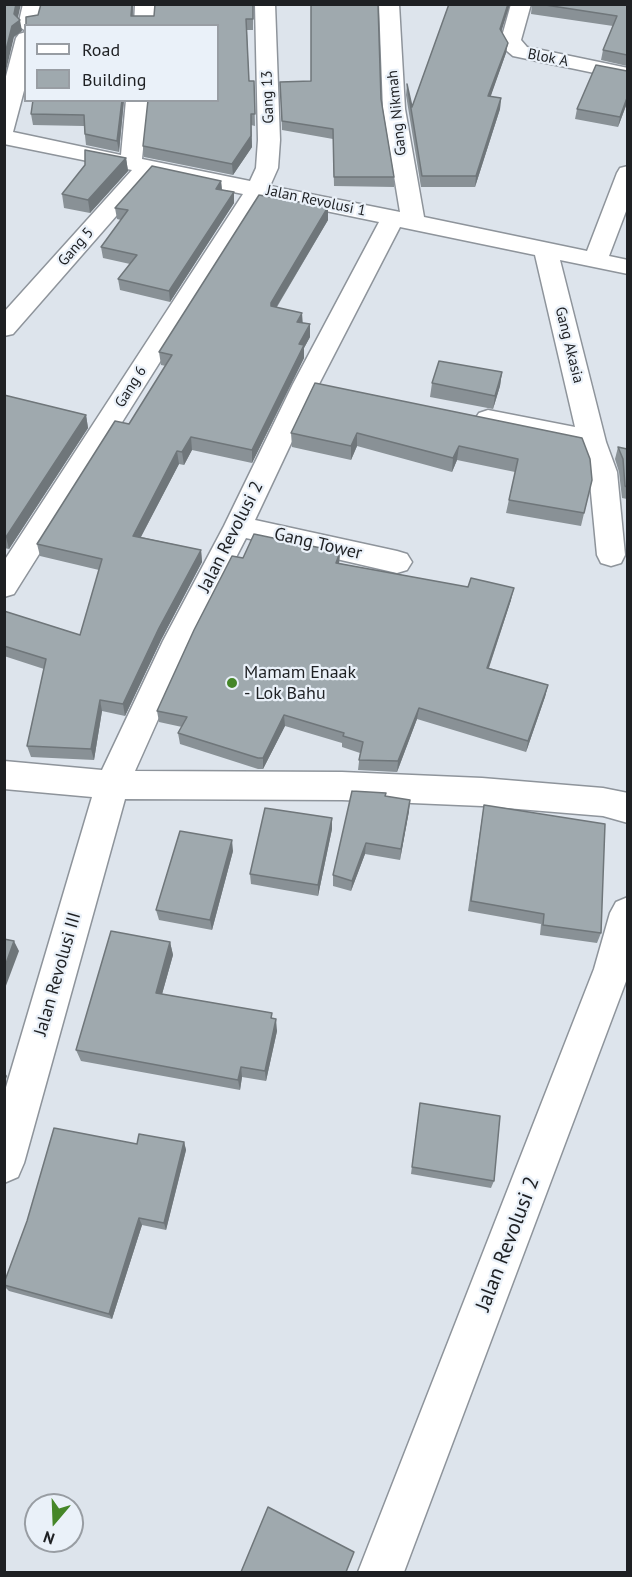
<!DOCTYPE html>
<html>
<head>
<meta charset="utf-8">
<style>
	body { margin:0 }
	#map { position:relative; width:632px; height:1577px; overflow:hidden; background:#dde4ec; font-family:"PT Sans",sans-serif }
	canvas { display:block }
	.frame { position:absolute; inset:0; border:6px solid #1e2023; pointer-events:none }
	.legend { position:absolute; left:24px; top:24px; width:195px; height:78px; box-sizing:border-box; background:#eaf1f9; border:2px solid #989da3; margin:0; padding:8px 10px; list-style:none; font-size:18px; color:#1e2023 }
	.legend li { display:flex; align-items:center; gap:12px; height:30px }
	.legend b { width:30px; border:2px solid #989da3 }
	.north { position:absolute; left:24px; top:1493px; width:60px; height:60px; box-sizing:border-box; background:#eaf1f9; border:2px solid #989da3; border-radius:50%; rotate:199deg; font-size:16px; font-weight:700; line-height:24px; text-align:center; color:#1e2023 }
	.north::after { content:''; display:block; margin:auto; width:21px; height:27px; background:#458628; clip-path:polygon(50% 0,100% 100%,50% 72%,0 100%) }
</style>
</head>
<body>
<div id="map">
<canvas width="632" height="1577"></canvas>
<div class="frame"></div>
<ul class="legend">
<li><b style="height:8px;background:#fff"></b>Road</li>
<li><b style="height:16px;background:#9fa9ae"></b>Building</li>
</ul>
<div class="north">N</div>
</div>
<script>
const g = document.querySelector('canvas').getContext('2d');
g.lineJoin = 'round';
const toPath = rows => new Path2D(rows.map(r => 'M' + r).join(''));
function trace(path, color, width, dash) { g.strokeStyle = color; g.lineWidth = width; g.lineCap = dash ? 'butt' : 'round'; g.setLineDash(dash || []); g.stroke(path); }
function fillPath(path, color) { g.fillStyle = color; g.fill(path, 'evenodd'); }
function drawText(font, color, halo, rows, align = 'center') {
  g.font = font + ' "PT Sans",sans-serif'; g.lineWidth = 4.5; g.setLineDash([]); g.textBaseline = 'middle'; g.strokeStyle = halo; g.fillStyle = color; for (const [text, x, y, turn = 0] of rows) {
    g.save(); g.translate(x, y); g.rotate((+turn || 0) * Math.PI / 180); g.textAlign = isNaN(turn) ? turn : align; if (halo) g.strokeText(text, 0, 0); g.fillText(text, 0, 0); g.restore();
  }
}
const minor = toPath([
	[23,4,43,4,38,26,26,26,26,31,18,26,23,4],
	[135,4,155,4,154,26,134,26,135,4],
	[255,4,275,4,280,140,278,168,270,186,400,212,383,109,379,4,399,4,405,109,424,217,587,251,617,173,620,168,628,166,628,206,609,256,628,260,628,274,560,260,606,442,617,472,625,555,621,563,611,566,601,563,597,555,589,472,580,447,488,428,479,425,475,419,479,413,488,410,575,427,535,255,400,227,319,384,255,520,397,551,407,554,412,562,407,570,397,573,246,538,193,641,135,771,342,772,482,778,603,788,628,793,628,823,603,816,482,806,342,800,125,799,24,1163,18,1177,4,1183,4,1094,92,797,4,789,4,761,102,770,163,641,224,526,293,384,379,222,263,198,14,594,4,597,4,561,243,194,152,175,13,334,4,336,4,312,132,170,4,144,4,84,16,38,19,34,26,32,26,83,13,132,121,155,126,100,148,100,142,159,250,181,256,168,258,140,255,4],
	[511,4,531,4,521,40,527,47,628,68,628,80,513,56,507,51,501,40,511,4],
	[628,897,628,976,404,1572,358,1572,594,969,610,913,616,902,628,897]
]);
const wall = toPath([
	[41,4,133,4,133,16,154,16,155,4,253,4,253,30,247,30,249,81,254,81,255,126,251,125,252,147,233,175,144,157,143,146,218,100,38,15],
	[449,4,510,4,501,31,506,53,490,97,501,98,500,109,475,187,421,187,406,95,407,84,412,107],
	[532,4,627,4,627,66,601,60,603,50,613,26,531,14],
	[280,82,381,99,394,177,394,187,334,186,333,139,282,130],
	[124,100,119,152,86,145,84,126,33,125,31,114],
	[627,103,618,127,575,119,577,109],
	[126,158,128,171,90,213,64,208,62,194],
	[221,181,222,190,234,192,234,203,170,302,120,290,118,279,130,264,103,258,101,247,121,220,117,219,115,208],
	[328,207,328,220,277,307,303,323,310,337,304,348,304,358,252,463,192,450,184,465,179,464,141,537,201,550,202,562,161,640,125,716,102,711,94,760,31,757,27,746,44,669,4,656,4,611,80,635,99,570,40,556,37,544,129,424,166,366,161,365,159,352],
	[502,372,500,386,493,409,430,397,432,383],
	[315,383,592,480,581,526,506,513,515,472,457,460,452,472,357,446,351,460,292,447,291,433],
	[4,395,86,415,88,428,9,549,4,548],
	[618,447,627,449,627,499,622,498,619,472,615,459],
	[340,552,339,563,511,600,489,668,548,685,545,697,526,752,417,719,397,772,358,770,360,753,342,747,342,743,285,726,263,769,258,769,180,744,178,733,182,727,159,722,157,711,243,558],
	[385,796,409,811,400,860,365,854,351,891,333,886,333,875],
	[484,805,601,933,597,943,540,935,541,924,468,911],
	[332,829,318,896,251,884,250,874],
	[233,851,212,930,159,920,156,910],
	[170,942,173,955,162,994,272,1013,272,1019,277,1031,266,1081,242,1077,240,1090,81,1061,76,1050],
	[420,1103,494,1181,491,1188,411,1174],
	[184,1142,186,1150,166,1230,142,1225,112,1319,9,1291,4,1286,4,1283,137,1144]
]);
const shadedWall = toPath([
	[16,4,21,4,17,22,20,20,22,31,14,37,4,79,4,58],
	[132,4,133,4,132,26,131,16],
	[508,4,510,4,499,39,500,29],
	[508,43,506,53,487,107,488,96],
	[501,98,500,109,475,187,476,176],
	[627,98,627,103,618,127,620,117],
	[122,100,124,100,119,152,117,141],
	[251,114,252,147,233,175,232,164],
	[126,158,128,171,90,213,88,200],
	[221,181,222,192,216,189],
	[234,192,234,203,170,302,169,291],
	[328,207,328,220,271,316,271,319,271,303],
	[302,313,303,326,297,322],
	[310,324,310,337,304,348,304,358,252,463,252,450,299,344],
	[502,372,500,386,493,409,495,396],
	[86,415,88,428,9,549,6,537],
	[357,433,357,446,351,460,351,446],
	[191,437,192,450,184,465,182,452],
	[459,446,457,460,452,472,453,458],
	[177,451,179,464,135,548,133,536],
	[201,550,202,562,161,640,125,716,123,704,159,628],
	[340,552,339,564,336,563],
	[514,588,511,600,485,679,487,668],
	[548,685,545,697,526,752,528,741],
	[100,700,102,711,94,760,91,749],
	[419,708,417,719,397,772,398,761],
	[284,715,285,726,263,769,263,758],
	[410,800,409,811,400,860,401,849],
	[332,818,332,829,318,896,318,885],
	[232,840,233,851,212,930,210,920],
	[366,843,365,854,351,891,352,881],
	[14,941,19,951,4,991,4,969],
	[170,942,173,955,159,1005,156,993],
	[276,1019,277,1031,266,1081,265,1071],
	[241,1067,242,1077,240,1090,238,1080],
	[4,1071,7,1076,4,1085],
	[184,1142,186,1150,166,1230,164,1223],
	[139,1218,142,1225,112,1319,109,1314]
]);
const building = toPath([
	[4,4,16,4,14,14,20,20,12,26,4,58,4,4],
	[41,4,132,4,131,16,154,16,155,4,253,4,253,19,246,19,249,81,254,81,255,114,251,114,251,136,232,164,143,146,148,100,218,100,218,26,26,26,26,17,38,15,41,4],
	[311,4,378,4,381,99,394,177,334,177,333,129,282,121,280,82,311,81,311,4],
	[449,4,508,4,500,29,508,43,488,96,501,98,476,176,422,176,407,84,412,107,449,4],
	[539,4,627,4,627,55,603,50,617,16,539,4],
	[596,65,627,71,627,98,620,117,577,109,596,65],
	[33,100,122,100,117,141,85,134,84,115,31,114,33,100],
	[85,150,126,158,88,200,62,194,85,165,85,150],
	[152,166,221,181,216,189,234,192,169,291,118,279,137,255,101,247,128,210,115,208,152,166],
	[259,195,328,207,271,303,271,306,302,313,297,322,310,324,299,344,304,345,252,450,191,437,182,452,177,451,133,536,201,550,159,628,123,704,100,700,91,749,27,746,46,659,4,646,4,611,80,635,102,559,37,544,115,421,129,424,172,355,159,352,259,195],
	[439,361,502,372,495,396,432,383,439,361],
	[315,383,582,438,590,459,592,480,584,513,509,500,518,459,459,446,453,458,357,433,351,446,291,433,315,383],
	[4,395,86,415,6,537,4,536,4,395],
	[618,447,627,449,627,487,625,486,623,459,618,447],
	[254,534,340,552,336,563,468,587,471,578,514,588,487,668,548,685,528,741,419,708,398,761,359,760,363,742,343,736,344,733,284,715,263,758,258,758,178,733,187,717,157,711,194,630,232,556,243,558,254,534],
	[352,791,386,793,385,796,410,800,401,849,366,843,352,881,333,875,352,791],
	[484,805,605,824,601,933,543,925,544,914,471,901,484,805],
	[265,808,332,818,318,885,250,874,265,808],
	[180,831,232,840,210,920,156,910,180,831],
	[111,931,170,942,156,993,272,1013,271,1018,276,1019,265,1071,241,1067,238,1080,76,1050,111,931],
	[4,939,14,941,4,969,4,939],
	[420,1103,500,1116,494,1181,412,1167,420,1103],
	[54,1128,137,1144,139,1134,184,1142,164,1223,139,1218,109,1314,4,1285,4,1283,27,1221,54,1128],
	[268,1507,354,1552,346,1572,241,1572,268,1507]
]);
const markers = [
	[232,683,6,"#458628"]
];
const farStreetnames = [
	["Blok A",548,58,11],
	["Gang 13",268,97,-92],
	["Gang Nikmah",397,113,-96],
	["Jalan Revolusi 1",316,201,12],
	["Gang 5",76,247,-49],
	["Gang Akasia",569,345,76],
	["Gang 6",131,387,-58]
];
const streetNames = [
	["Jalan Revolusi 2",231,537,-63],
	["Gang Tower",318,544,13],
	["Jalan Revolusi III",58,974,-74]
];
const poiNames = [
	["Mamam Enaak",244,673],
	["- Lok Bahu",244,694]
];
const nearStreetnames = [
	["Jalan Revolusi 2",508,1244,-69]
];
trace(minor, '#8e949b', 3);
fillPath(minor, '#fff');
fillPath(wall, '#899196');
fillPath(shadedWall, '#6f767a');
fillPath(building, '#9fa9ae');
trace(building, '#6f767a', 1.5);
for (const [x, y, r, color] of markers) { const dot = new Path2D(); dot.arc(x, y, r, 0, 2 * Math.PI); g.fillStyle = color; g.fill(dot); trace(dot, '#eaf1f9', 2); }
drawText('15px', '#1e2023', '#eaf1f9', farStreetnames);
drawText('18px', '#1e2023', '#eaf1f9', streetNames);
drawText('18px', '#1e2023', '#eaf1f9', poiNames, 'left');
drawText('21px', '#1e2023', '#eaf1f9', nearStreetnames);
</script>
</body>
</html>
